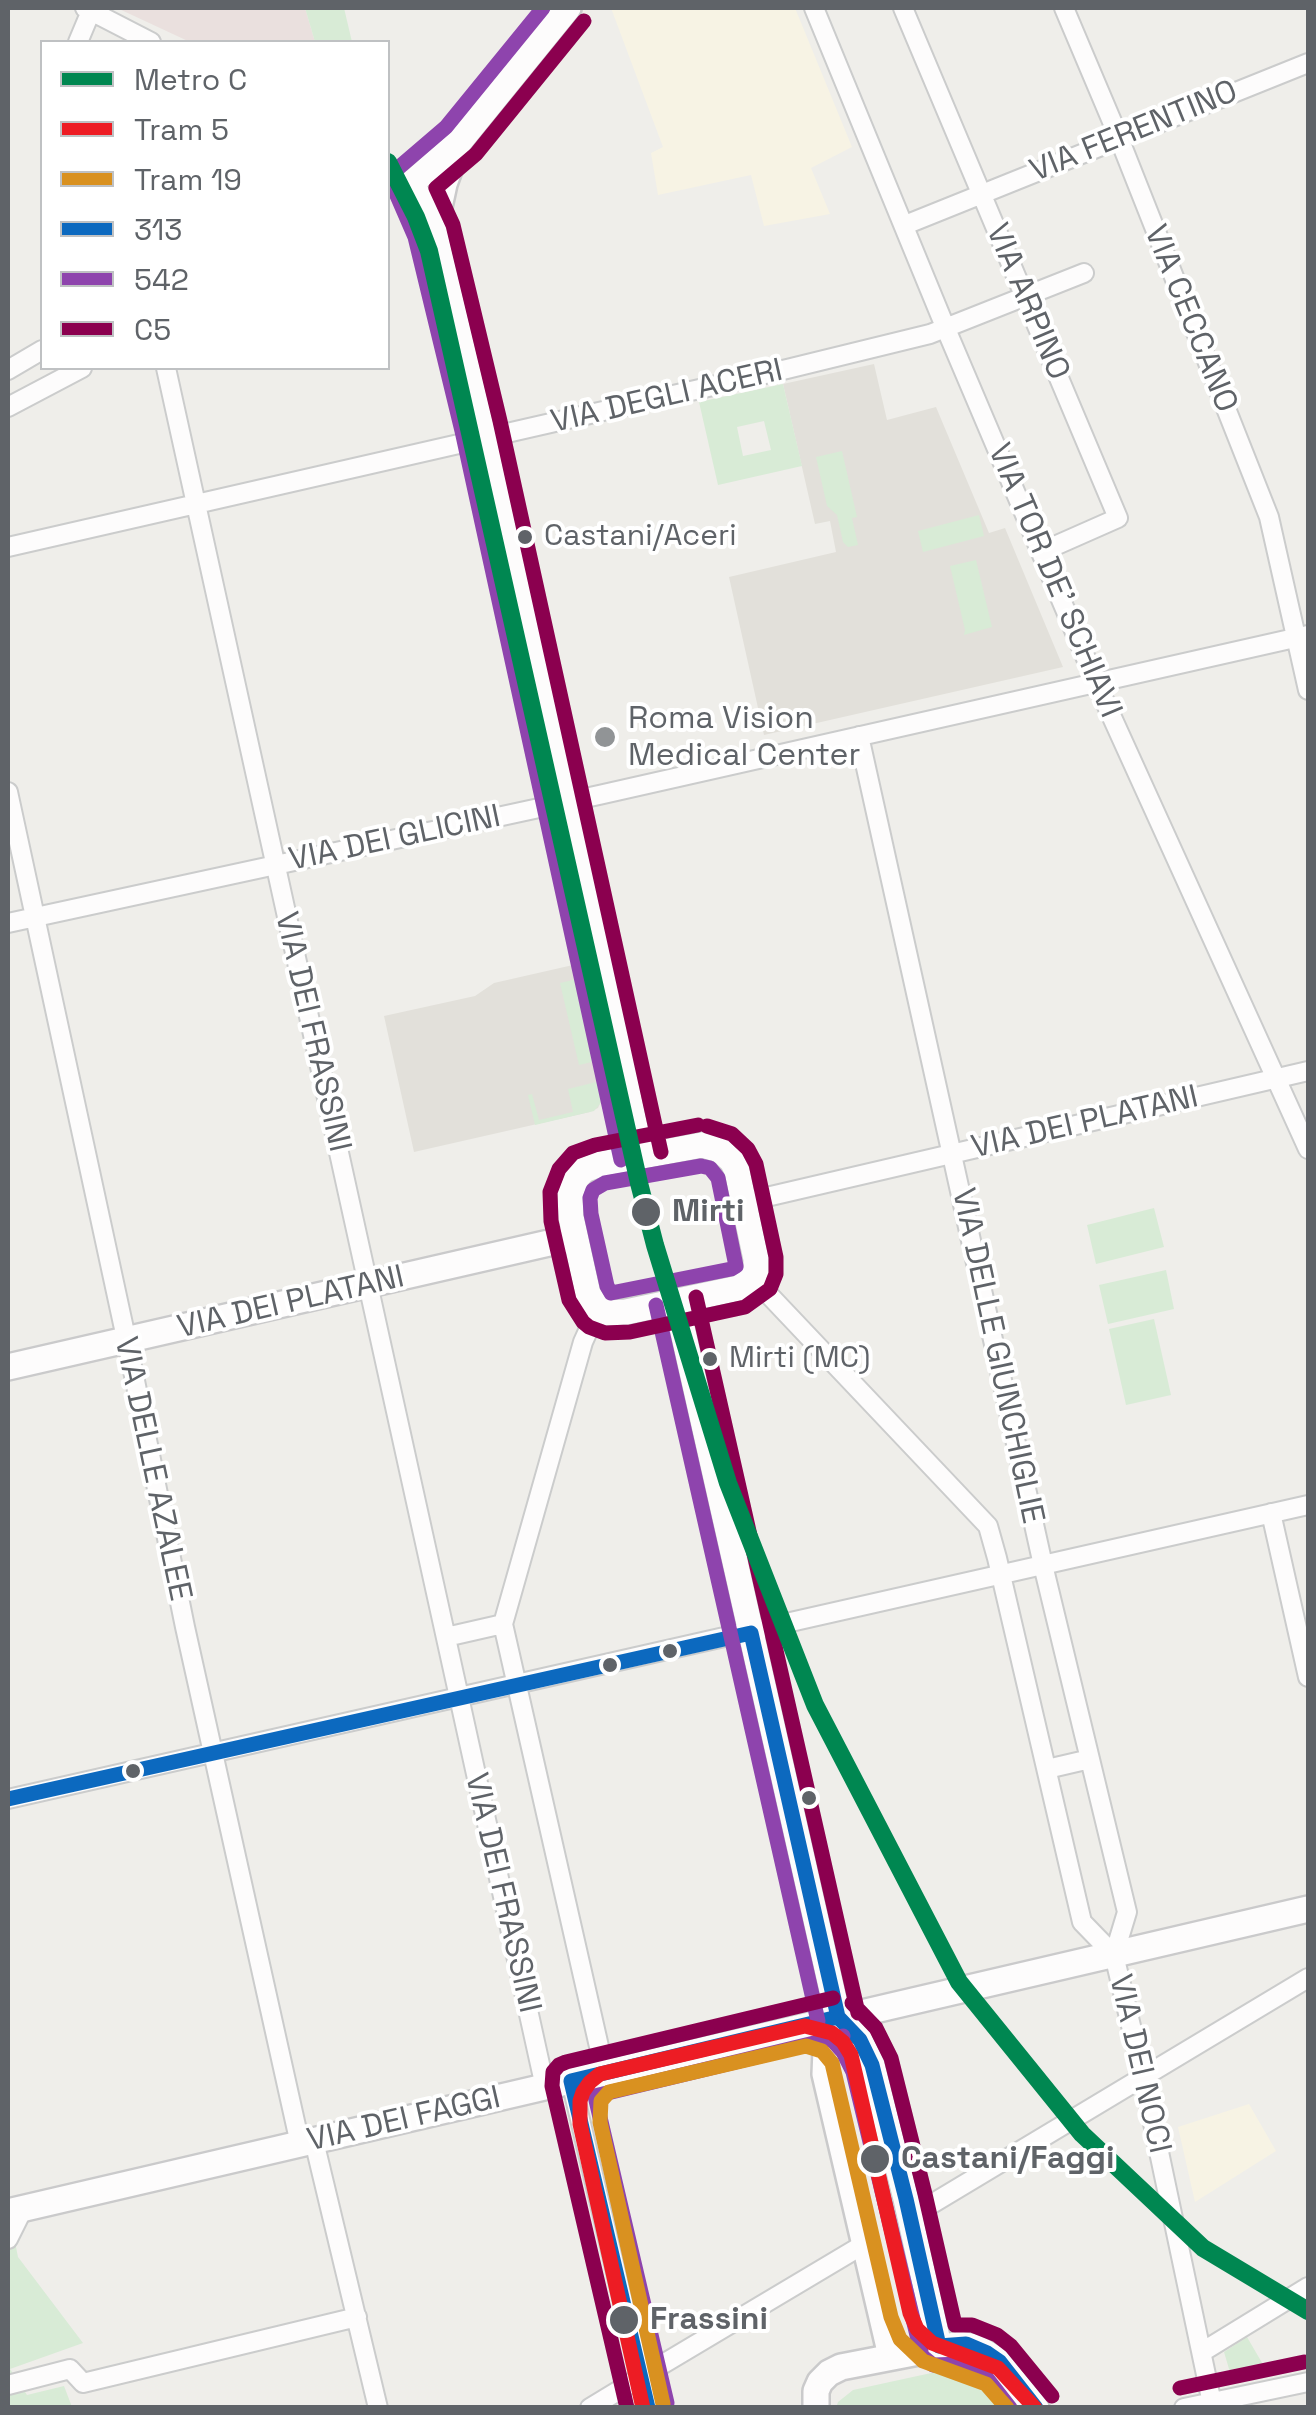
<!DOCTYPE html>
<html>
<head>
<meta charset="utf-8">
<style>
	body { margin:0 }
	#map { position:relative; width:1316px; height:2415px; overflow:hidden; background:#efeeea; font-family:"Space Grotesk",sans-serif }
	canvas { display:block }
	.frame { position:absolute; inset:0; border:10px solid #5f6368; pointer-events:none }
	.legend { position:absolute; left:40px; top:40px; width:350px; height:330px; box-sizing:border-box; background:#fff; border:2px solid #bfc1c3; margin:0; padding:12px 18px; list-style:none; font-size:30px; color:#5f6368 }
	.legend li { display:flex; align-items:center; gap:20px; height:50px }
	.legend b { width:50px; border:2px solid #bfc1c3 }
</style>
</head>
<body>
<div id="map">
<canvas width="1316" height="2415"></canvas>
<div class="frame"></div>
<ul class="legend">
<li><b style="height:12px;background:#008751"></b>Metro C</li>
<li><b style="height:12px;background:#ed1c24"></b>Tram 5</li>
<li><b style="height:12px;background:#d99120"></b>Tram 19</li>
<li><b style="height:12px;background:#0c69bf"></b>313</li>
<li><b style="height:12px;background:#8e44ad"></b>542</li>
<li><b style="height:12px;background:#8b004f"></b>C5</li>
</ul>
</div>
<script>
const g = document.querySelector('canvas').getContext('2d');
g.lineJoin = 'round';
function fillPath(path, color) { g.fillStyle = color; g.fill(path, 'evenodd'); }
const toPath = rows => new Path2D(rows.map(r => 'M' + r).join(''));
function trace(path, color, width, dash) { g.strokeStyle = color; g.lineWidth = width; g.lineCap = dash ? 'butt' : 'round'; g.setLineDash(dash || []); g.stroke(path); }
function drawText(font, color, halo, rows, align = 'center') {
  g.font = font + ' "Space Grotesk",sans-serif'; g.lineWidth = 8; g.setLineDash([]); g.textBaseline = 'middle'; g.strokeStyle = halo; g.fillStyle = color; for (const [text, x, y, turn = 0] of rows) {
    g.save(); g.translate(x, y); g.rotate((+turn || 0) * Math.PI / 180); g.textAlign = isNaN(turn) ? turn : align; if (halo) g.strokeText(text, 0, 0); g.fillText(text, 0, 0); g.restore();
  }
}
const commercial = toPath([
	[611,8,795,8,852,147,811,168,830,214,764,226,751,175,658,195,651,153,663,147],
	[1249,2104,1276,2151,1195,2202,1178,2127]
]);
const education = toPath([
	[874,364,887,420,936,407,989,533,1005,528,1063,667,764,735,729,577,836,552,830,521,815,524,783,384],
	[573,965,604,1095,598,1108,590,1112,414,1152,384,1016,475,996,494,983]
]);
const medical = toPath([
	[117,8,305,8,315,42,190,42]
]);
const green = toPath([
	[305,8,344,8,352,42,315,42],
	[783,384,802,466,718,485,699,402],
	[764,421,771,450,743,456,737,427],
	[842,451,857,517,852,518,858,545,848,547,843,542,837,515,827,506,816,457],
	[979,515,984,536,923,552,918,531],
	[976,560,992,627,964,635,965,630,950,566],
	[577,979,596,1061,579,1065,560,983],
	[600,1081,604,1099,594,1111,535,1125,528,1095,532,1094,539,1120,573,1112,568,1089],
	[1154,1208,1164,1247,1096,1264,1087,1225],
	[1166,1270,1174,1309,1108,1324,1099,1285],
	[1154,1319,1171,1395,1126,1405,1109,1329],
	[8,2227,15,2242,18,2257,83,2343,10,2369,27,2395,64,2386,72,2407,8,2408],
	[1247,2337,1268,2373,1232,2379,1224,2352],
	[968,2365,980,2370,1006,2391,1010,2407,836,2408,838,2402,853,2390]
]);
const street = toPath([
	[85,8,151,42],
	[814,8,946,329,1096,682,1308,1149],
	[903,8,1118,518,1041,552],
	[1064,8,1119,138,1269,517,1308,690],
	[78,42,91,11],
	[388,188,412,183],
	[905,225,1308,63],
	[166,368,545,2087],
	[8,370,42,350],
	[8,407,82,368],
	[8,547,787,369,930,334,1084,273],
	[859,736,1043,1565,1127,1912,1114,1955,1143,2076,1213,2408],
	[8,792,131,1361,185,1627,300,2144],
	[8,923,599,795,1308,635],
	[745,1202,1308,1071],
	[753,1278,988,1526,997,1558,1082,1922,1114,1955],
	[1271,1513,1308,1677],
	[503,1624,583,1342,598,1309],
	[446,1637,503,1624,605,2073],
	[1047,1769,1090,1759],
	[8,1799,1308,1505],
	[571,2081,648,2408],
	[314,2141,378,2408],
	[910,2217,1308,1978],
	[8,2239,24,2207],
	[1202,2352,1308,2287],
	[663,2364,866,2243],
	[8,2385,70,2369,83,2383,357,2317],
	[590,2408,641,2377],
	[1184,2408,1308,2382]
]);
const secondary = toPath([
	[568,8,460,141,412,183,434,230,481,426,609,1002,641,1156],
	[434,230,444,184,458,145],
	[702,1145,720,1150,732,1161,737,1171,756,1259,756,1270,753,1278,739,1288,626,1312,608,1313,598,1309,588,1294,571,1217,570,1195,576,1179,584,1170,600,1164,702,1145],
	[676,1301,838,2017],
	[8,1367,575,1237],
	[838,2017,860,2040,872,2065,906,2199,939,2346],
	[838,2017,826,2050,825,2074,891,2356],
	[8,2212,1308,1909],
	[816,2408,816,2391,820,2382,829,2373,841,2367,960,2344,976,2347,996,2359,1036,2408]
]);
const bus1 = toPath([
	[751,1633,838,2017],
	[8,1799,751,1633],
	[838,2017,860,2040,872,2065,906,2199,939,2346],
	[571,2081,648,2408],
	[571,2081,838,2017],
	[939,2346,966,2344,987,2353,1000,2362,1036,2408]
]);
const bus2 = toPath([
	[543,8,446,127,397,169,392,184,415,237,462,431,621,1160],
	[701,1166,710,1168,718,1178,736,1266,731,1269,611,1293,607,1286,591,1214,590,1198,593,1190,605,1183,701,1166],
	[656,1305,818,2021],
	[824,2031,843,2052,853,2072,922,2356,933,2365,963,2364,977,2371,986,2377,1010,2408],
	[667,2403,595,2096,843,2036]
]);
const bus3 = toPath([
	[584,21,476,154,436,188,453,225,500,421,661,1152],
	[698,1125,595,1145,573,1153,559,1169,550,1192,551,1221,569,1300,583,1322,589,1327,605,1333,630,1332,745,1307,770,1289,776,1274,776,1257,756,1164,748,1149,732,1134,707,1126],
	[696,1297,858,2013],
	[852,2003,876,2028,891,2058,925,2194,955,2325,972,2325,997,2335,1011,2346,1052,2396],
	[1180,2388,1304,2362],
	[627,2408,552,2086,553,2072,559,2065,566,2062,833,1998]
]);
const tram1 = toPath([
	[643,2408,580,2124,580,2101,583,2092,590,2082,600,2074,805,2026,832,2033,843,2042,851,2055,910,2313,917,2329,932,2343,998,2368,1035,2408]
]);
const tram2 = toPath([
	[663,2404,600,2122,601,2101,609,2092,806,2046,822,2051,832,2063,891,2317,900,2339,923,2361,986,2384,1007,2408]
]);
const metro1 = toPath([
	[388,162,416,217,429,251,639,1183,655,1245,728,1483,815,1705,959,1982,1082,2134,1203,2248,1308,2311]
]);
const markers = [
	[525,537,9,"#5f6368"],
	[605,737,12,"#919496"],
	[646,1212,16,"#5f6368"],
	[710,1359,9,"#5f6368"],
	[670,1651,9,"#5f6368"],
	[610,1665,9,"#5f6368"],
	[133,1771,9,"#5f6368"],
	[809,1798,9,"#5f6368"],
	[875,2159,16,"#5f6368"],
	[624,2320,16,"#5f6368"]
];
const busNames = [
	["Castani/Aceri",544,537],
	["Mirti (MC)",729,1359]
];
const streetNames = [
	["VIA FERENTINO",1134,132,-22],
	["VIA ARPINO",1027,302,67],
	["VIA CECCANO",1190,319,68],
	["VIA DEGLI ACERI",667,397,-13],
	["VIA TOR DE' SCHIAVI",1054,581,67],
	["VIA DEI GLICINI",395,839,-12],
	["VIA DEI FRASSINI",312,1032,77],
	["VIA DEI PLATANI",1085,1123,-13],
	["VIA DEI PLATANI",291,1303,-13],
	["VIA DELLE GIUNCHIGLIE",997,1356,78],
	["VIA DELLE AZALEE",152,1469,78],
	["VIA DEI FRASSINI",502,1893,77],
	["VIA DEI NOCI",1139,2064,77],
	["VIA DEI FAGGI",404,2120,-13]
];
const poiNames = [
	["Roma Vision",628,719],
	["Medical Center",628,756]
];
const stopNames = [
	["Mirti",672,1212],
	["Castani/Faggi",901,2159],
	["Frassini",650,2320]
];
fillPath(commercial, '#f7f3e4');
fillPath(education, '#e2e0da');
fillPath(medical, '#eae0de');
fillPath(green, '#d8ebd6');
trace(street, '#cbcccc', 22);
trace(secondary, '#cacacb', 30);
trace(street, '#fdfcfc', 18);
trace(secondary, '#fdfcfc', 25);
trace(bus1, '#0c69bf', 15);
trace(bus2, '#8e44ad', 15);
trace(bus3, '#8b004f', 15);
trace(tram1, '#ed1c24', 15);
trace(tram2, '#d99120', 15);
trace(metro1, '#008751', 18);
for (const [x, y, r, color] of markers) { const dot = new Path2D(); dot.arc(x, y, r, 0, 2 * Math.PI); g.fillStyle = color; g.fill(dot); trace(dot, '#fff', 4); }
drawText('30px', '#5f6368', '#fff', busNames, 'left');
drawText('32px', '#5f6368', '#fff', streetNames);
drawText('32px', '#5f6368', '#fff', poiNames, 'left');
drawText('bold 32px', '#5f6368', '#fff', stopNames, 'left');
</script>
</body>
</html>
